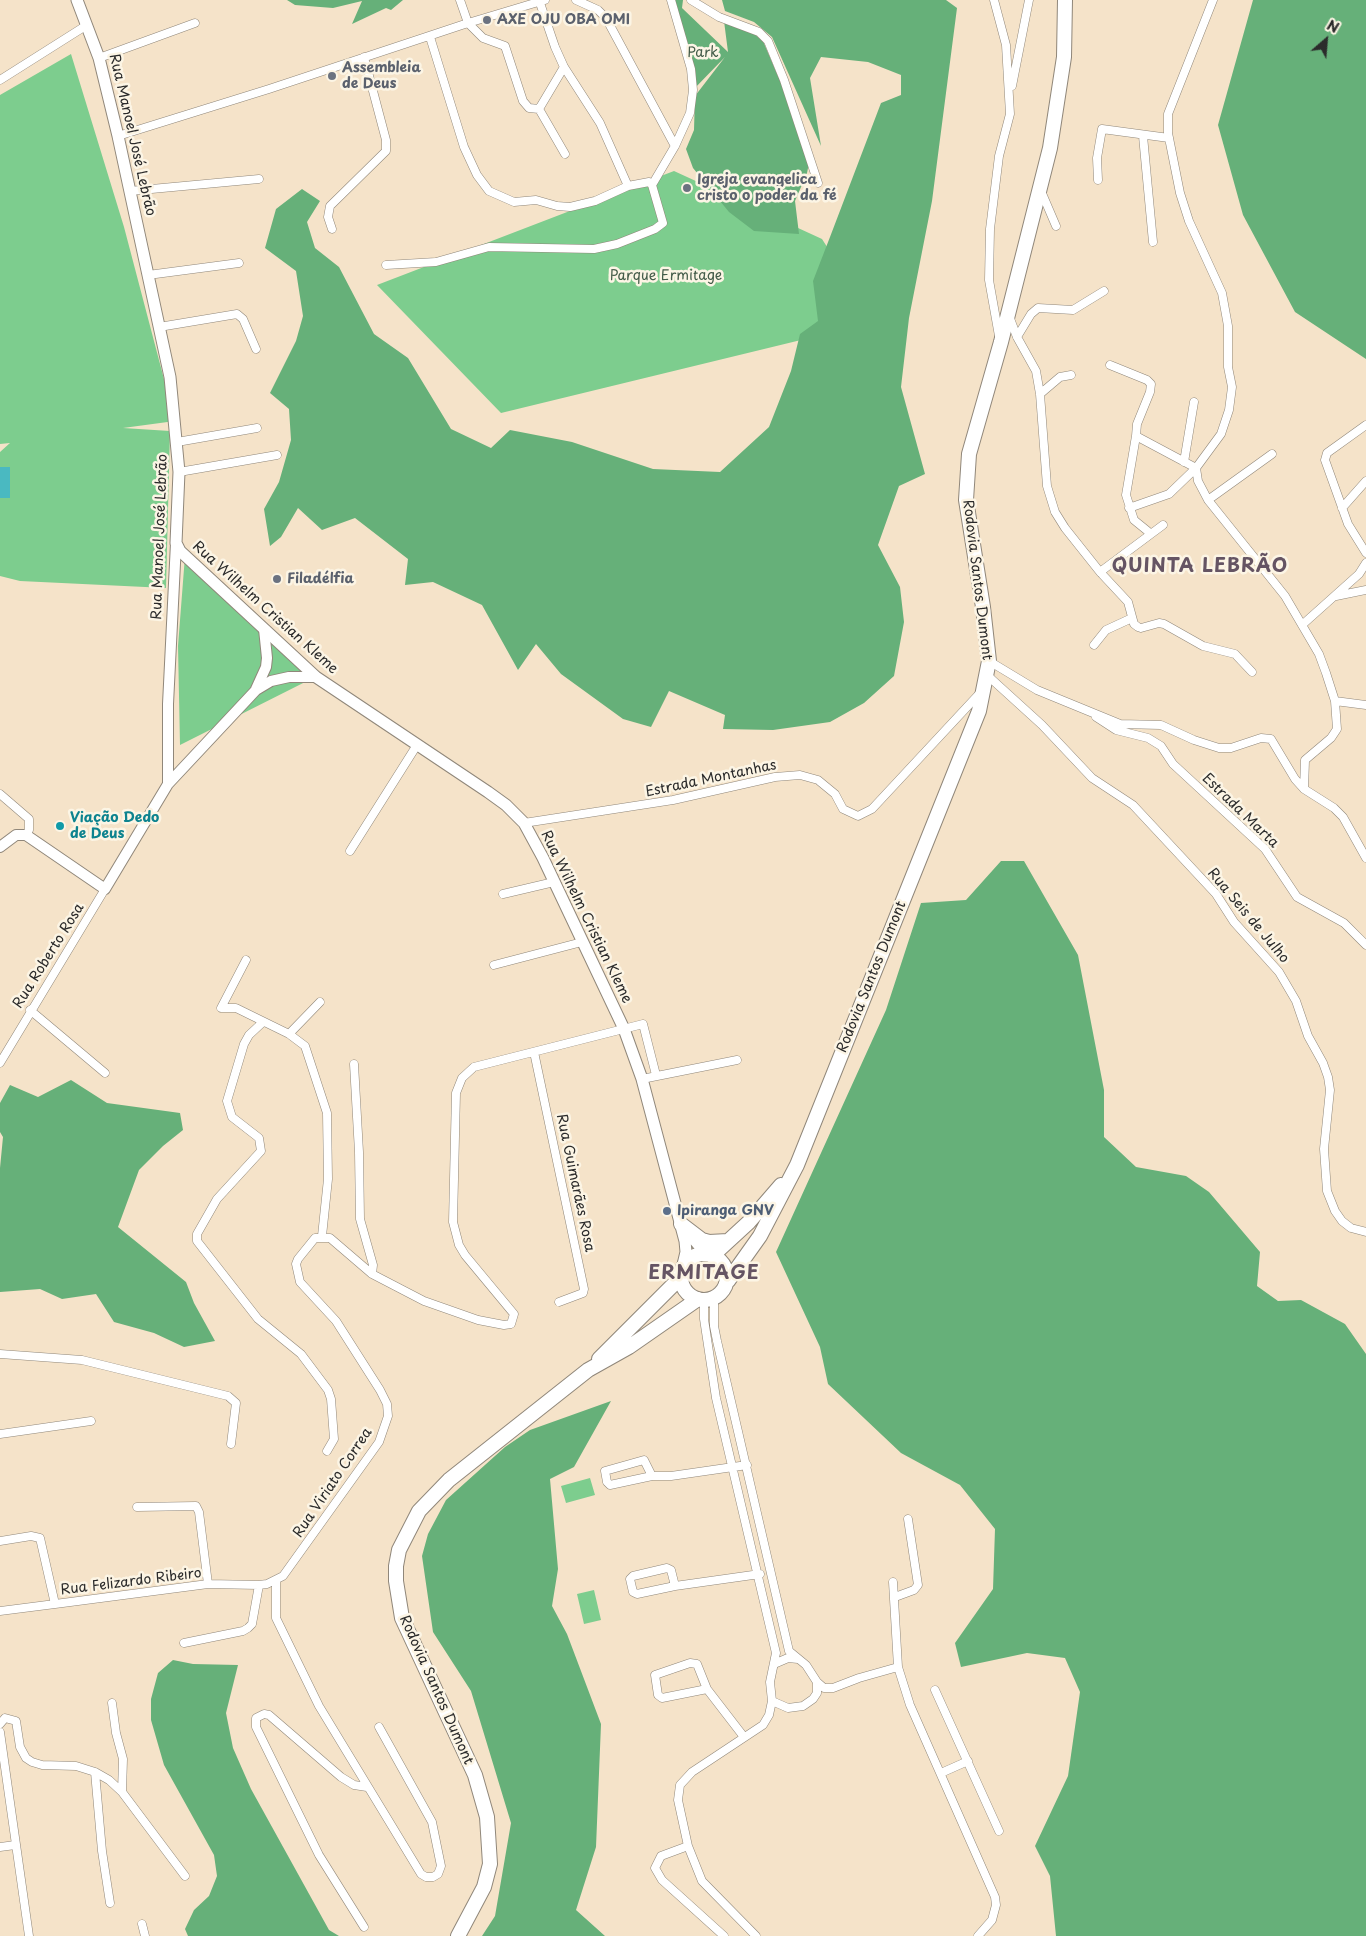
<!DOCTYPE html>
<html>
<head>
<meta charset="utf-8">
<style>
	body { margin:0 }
	#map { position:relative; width:1366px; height:1936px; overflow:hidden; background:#f5e3c9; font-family:"Playpen Sans",sans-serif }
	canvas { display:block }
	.north { position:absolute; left:1301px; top:15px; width:50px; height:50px; -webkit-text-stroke:4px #fcf5e5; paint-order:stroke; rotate:27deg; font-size:14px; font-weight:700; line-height:20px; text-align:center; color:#2b2b2b }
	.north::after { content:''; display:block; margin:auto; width:18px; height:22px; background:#2b2b2b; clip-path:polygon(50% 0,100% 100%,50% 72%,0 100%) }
</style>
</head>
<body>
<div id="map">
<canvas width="1366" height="1936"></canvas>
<div class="north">N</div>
</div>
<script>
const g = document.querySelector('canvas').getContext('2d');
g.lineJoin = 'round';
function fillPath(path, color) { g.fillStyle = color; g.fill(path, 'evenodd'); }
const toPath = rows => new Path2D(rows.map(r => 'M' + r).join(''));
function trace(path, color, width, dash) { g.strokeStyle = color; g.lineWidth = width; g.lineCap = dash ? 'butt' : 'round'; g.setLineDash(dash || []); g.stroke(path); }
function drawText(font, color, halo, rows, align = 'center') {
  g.font = font + ' "Playpen Sans",sans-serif'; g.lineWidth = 5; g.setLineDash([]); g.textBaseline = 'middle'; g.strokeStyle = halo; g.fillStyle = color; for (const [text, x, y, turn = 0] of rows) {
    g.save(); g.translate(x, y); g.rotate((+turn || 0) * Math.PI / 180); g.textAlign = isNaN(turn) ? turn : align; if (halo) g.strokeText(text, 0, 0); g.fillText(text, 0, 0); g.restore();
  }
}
const green = toPath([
	[71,54,124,227,175,421,123,428,170,431,166,588,20,581,0,576,0,452,10,443,0,444,0,95],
	[674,171,822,239,875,322,501,413,377,285],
	[185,556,236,603,321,674,180,745,178,646],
	[590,1478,595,1495,566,1503,561,1486],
	[594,1590,601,1620,584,1624,577,1594]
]);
const forest = toPath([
	[287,0,403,0,391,10,386,8,352,24,362,1,333,8,295,5],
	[673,0,683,0,682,8,728,52,724,21,749,30,763,41,811,153,807,173,795,201,799,234,754,231,729,212,693,168,686,149,694,130,695,96,725,57,693,90],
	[722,0,946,0,957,8,932,201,909,318,901,387,925,474,899,486,878,545,900,587,904,622,894,676,864,703,830,722,773,730,723,729,725,715,669,691,651,727,623,719,561,674,536,644,518,670,482,605,433,582,405,585,408,559,355,518,322,530,298,508,281,537,270,546,264,509,279,482,291,440,289,409,270,393,296,341,303,316,296,271,265,248,276,209,302,189,320,201,307,222,315,248,339,267,374,334,408,358,451,429,491,448,510,430,572,442,653,469,720,472,769,427,791,371,800,334,818,321,813,281,830,237,881,103,901,95,901,75,868,62,821,57,810,78,821,146,772,37,754,22,725,11],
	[1253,0,1366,0,1366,359,1295,312,1243,215,1218,125],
	[1001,861,1024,861,1078,955,1104,1090,1104,1137,1136,1167,1186,1176,1209,1192,1260,1252,1257,1286,1278,1301,1301,1300,1345,1324,1366,1354,1366,1936,1056,1936,1050,1876,1035,1846,1068,1776,1080,1692,1065,1658,1027,1653,961,1667,955,1643,993,1589,995,1529,960,1485,901,1453,828,1384,820,1347,776,1252,886,1010,921,903,966,900],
	[71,1080,107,1103,180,1113,183,1130,163,1146,139,1170,118,1227,186,1282,194,1303,215,1341,184,1347,154,1333,114,1322,96,1294,62,1299,40,1289,0,1292,0,1168,3,1137,0,1132,0,1103,10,1085,38,1097],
	[611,1401,574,1467,550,1479,558,1569,552,1606,567,1634,601,1724,596,1847,576,1910,605,1936,482,1936,495,1916,511,1823,471,1691,433,1632,422,1556,428,1534,446,1500,505,1447,530,1430],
	[173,1660,193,1664,238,1665,226,1713,233,1748,251,1789,329,1930,339,1936,188,1936,185,1929,194,1910,209,1896,217,1876,214,1855,164,1765,151,1720,151,1699,158,1673]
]);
const water = toPath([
	[0,467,10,467,10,498,0,498]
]);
const street = toPath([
	[460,0,468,23,483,38,505,46,523,101,529,108,539,109,564,67],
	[539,0,555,47,564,67,600,123,628,186],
	[576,0,598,10,606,18,675,146],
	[691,0,719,17,759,32,768,41,784,80,818,183],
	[994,0,1006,45,1010,114,999,156,990,229,989,280,999,336],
	[1213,0,1168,114,1168,133,1180,193,1189,221,1222,293,1228,326,1228,367,1232,387,1229,410,1221,434,1196,468,1198,481,1208,500,1285,596,1319,654,1326,673,1335,701,1337,729,1331,738,1305,760,1304,789],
	[99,58,195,23],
	[0,80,87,25],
	[1012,86,1029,0],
	[539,109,565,154],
	[118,136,269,89,468,23,545,0],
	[1143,136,1153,242],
	[1098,180,1097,158,1102,129,1169,138],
	[652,185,675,146,690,113,693,90,691,69,671,0],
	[130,191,259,179],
	[1041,191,1056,226],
	[332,229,328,217,330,206,386,151,386,140,364,57],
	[386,265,436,262,489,247,594,249,617,244,655,229,663,223,652,185,649,182,628,186,595,201,570,207,557,206,536,200,514,202,489,191,477,175,464,147,430,37],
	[148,275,239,263],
	[1009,316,1017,337,1036,371,1040,394,1047,486,1055,512,1065,528,1100,572,1128,602,1134,624,1138,627,1141,628,1159,623,1164,624,1203,646,1235,654,1252,672],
	[159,327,237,314,243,319,256,349],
	[1017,337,1031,314,1038,308,1073,310,1104,291],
	[1110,365,1147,380,1151,384,1150,392,1137,424,1136,436,1196,468,1169,494,1129,508],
	[1040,394,1060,377,1071,375],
	[1366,425,1327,453,1325,460,1348,524,1366,553],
	[1136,436,1126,495,1134,520,1150,533],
	[177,442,257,428],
	[1184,462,1194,402],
	[179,472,277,455],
	[1208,500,1272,454],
	[1342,508,1366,481],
	[1100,572,1163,525],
	[1336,596,1366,590],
	[1302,625,1359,574,1366,563],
	[1094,645,1106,630,1132,618],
	[989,661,1037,690,1120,724,1161,725,1194,740,1219,748,1231,748,1261,738,1271,739,1295,779,1304,789,1334,808,1343,817,1366,858],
	[987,675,1042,725,1092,778,1133,805,1216,894,1234,922,1279,972,1296,1001,1308,1036,1323,1063,1328,1077,1330,1090,1324,1149,1327,1191,1335,1211,1342,1221,1351,1228,1366,1232],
	[1335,701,1366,705],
	[1096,717,1116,730,1148,738,1161,746,1173,764,1265,849,1297,897,1344,923,1366,945],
	[0,794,29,819,29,830,26,835],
	[524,823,673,800,775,777,800,775,818,780,835,794,843,809,858,816,872,809,980,693],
	[350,851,417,745],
	[503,894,554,882],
	[246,960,221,1008,236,1008,289,1034,305,1046,327,1113,328,1179,322,1236],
	[494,965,582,942],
	[30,1010,105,1073],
	[263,1022,249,1035,244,1044,227,1101,232,1117,259,1138,261,1151,217,1199,197,1234,197,1241,258,1319,301,1354,328,1390,331,1399,334,1439,327,1451],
	[289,1034,320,1002],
	[534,1052,584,1289,583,1293,559,1302],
	[0,1063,105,889],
	[354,1064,359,1152,360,1219,373,1265,372,1274],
	[642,1079,737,1060],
	[714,1299,714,1326,717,1341,789,1651,806,1665,817,1682,824,1688,833,1688,859,1678,898,1667,910,1705,995,1897,996,1905,992,1920,978,1936],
	[704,1300,704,1319,716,1398,776,1653,770,1682,772,1701,769,1715,763,1725,692,1772,680,1785,678,1800,688,1846,702,1881,756,1936],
	[0,1354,82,1360,228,1396,236,1403,231,1444],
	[0,1434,91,1421],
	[652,1476,644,1460,605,1471,607,1482,610,1485,652,1476,671,1476,747,1465],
	[137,1507,196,1506,199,1512,208,1584],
	[0,1541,31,1536,40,1538,55,1604,208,1584,259,1585,267,1584,283,1576,379,1442,388,1416,387,1404,380,1390,336,1321,300,1282,296,1264,298,1259,315,1238,330,1238,372,1274,424,1301,478,1320,504,1325,511,1324,514,1314,465,1255,459,1245,453,1222,456,1093,462,1078,474,1067,643,1024,656,1075],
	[276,1580,276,1618,319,1706,421,1874,426,1877,433,1877,438,1874,441,1866,432,1822,379,1727],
	[893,1582,898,1667],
	[675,1586,637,1594,633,1592,630,1579,633,1576,667,1568,671,1570,675,1586,760,1574],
	[895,1597,914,1590,918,1585,908,1519],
	[0,1611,55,1604],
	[184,1643,243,1631,248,1628,252,1624,259,1585],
	[774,1664,788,1658,798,1659],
	[707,1689,662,1698,658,1695,655,1675,690,1663,697,1664,707,1689,744,1737],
	[935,1690,999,1831],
	[772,1701,788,1708,803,1706,813,1699,817,1693,817,1682],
	[112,1703,116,1733,123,1759,122,1792],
	[0,1724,5,1718,16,1721,20,1747,26,1758,32,1762,42,1765,76,1766,95,1772,109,1780,122,1792,185,1876],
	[0,1732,29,1936],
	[95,1772,102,1851,110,1903],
	[941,1773,968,1761],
	[688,1846,661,1856,655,1868,662,1880,724,1936],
	[0,1847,15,1845],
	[142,1924,145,1936],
	[364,1927,319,1855,256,1727,256,1718,264,1714,269,1715,341,1777,354,1785,367,1787]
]);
const secondary = toPath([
	[256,689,266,667,267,658,264,629],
	[168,784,256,690,271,681,289,677,316,677],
	[0,847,16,835,26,835,105,889,168,784,168,704,176,543]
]);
const primary = toPath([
	[77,0,99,58,118,136,170,377,179,472,176,543,180,551,316,677,488,792,506,805,524,823,543,858,624,1029,642,1079,685,1241,686,1252,681,1273],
	[691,1236,706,1254]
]);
const highway = toPath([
	[681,1224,702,1240,709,1242,728,1241],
	'681 1277a23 23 0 1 1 46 0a23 23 0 1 1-46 0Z',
	[712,1256,749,1222,781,1185],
	[728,1281,760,1236,797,1165,979,711,989,661,983,607,966,500,969,454,1001,342,1050,148,1064,57,1065,0],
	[599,1359,674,1284,681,1273],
	[458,1936,484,1887,490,1864,487,1817,475,1775,402,1618,396,1581,396,1566,399,1550,419,1511,449,1480,588,1370,629,1347,698,1299]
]);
const markers = [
	[487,20,5,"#6b7280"],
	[332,76,5,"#6b7280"],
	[687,188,5,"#6b7280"],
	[277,579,5,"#6b7280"],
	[60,826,5,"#0f9aa8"],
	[667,1211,5,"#5c6f8a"]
];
const worshipNames = [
	["AXE OJU OBA OMI",497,20],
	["Assembleia",342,68],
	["de Deus",342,84],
	["Igreja evangelica",697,180],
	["cristo o poder da fé",697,196],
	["Filadélfia",287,579]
];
const parkNames = [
	["Park",703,53],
	["Parque Ermitage",666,276]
];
const streetNames = [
	["Rua Manoel José Lebrão",132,135,77],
	["Rua Manoel José Lebrão",160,537,-88],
	["Rodovia Santos Dumont",977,580,83],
	["Rua Wilhelm Cristian Kleme",265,608,42],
	["Estrada Montanhas",711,779,-12],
	["Estrada Marta",1240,811,44],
	["Rua Seis de Julho",1248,916,50],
	["Rua Wilhelm Cristian Kleme",586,917,64],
	["Rua Roberto Rosa",49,956,-58],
	["Rodovia Santos Dumont",872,977,-68],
	["Rua Guimarães Rosa",575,1183,78],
	["Rua Viriato Correa",333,1483,-56],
	["Rua Felizardo Ribeiro",131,1582,-7],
	["Rodovia Santos Dumont",436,1690,66]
];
const cultureNames = [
	["Viação Dedo",70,818],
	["de Deus",70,834]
];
const serviceNames = [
	["Ipiranga GNV",677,1211]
];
const districtNames = [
	["QUINTA LEBRÃO",1200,567],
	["ERMITAGE",704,1274]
];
fillPath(green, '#7dcd8e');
fillPath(forest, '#66b079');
fillPath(water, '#4ab9c1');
trace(street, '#90877a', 9);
trace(secondary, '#90877a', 12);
trace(primary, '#90877a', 13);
trace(highway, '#90877a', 16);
trace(street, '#fff', 8);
trace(secondary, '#fff', 10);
trace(primary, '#fff', 11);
trace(highway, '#fff', 14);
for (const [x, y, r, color] of markers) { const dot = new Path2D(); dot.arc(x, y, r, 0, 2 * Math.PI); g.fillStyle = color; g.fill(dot); trace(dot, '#fcf5e5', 2); }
drawText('bold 14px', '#5b616d', '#fcf5e5', worshipNames, 'left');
drawText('14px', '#445c49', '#fcf5e5', parkNames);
drawText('14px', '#2b2b2b', '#fcf5e5', streetNames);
drawText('bold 14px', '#0d838f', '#fcf5e5', cultureNames, 'left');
drawText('bold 14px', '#4e5e75', '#fcf5e5', serviceNames, 'left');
g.letterSpacing = '1px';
drawText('bold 19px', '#655463', '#fcf5e5', districtNames);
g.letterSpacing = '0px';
</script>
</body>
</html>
